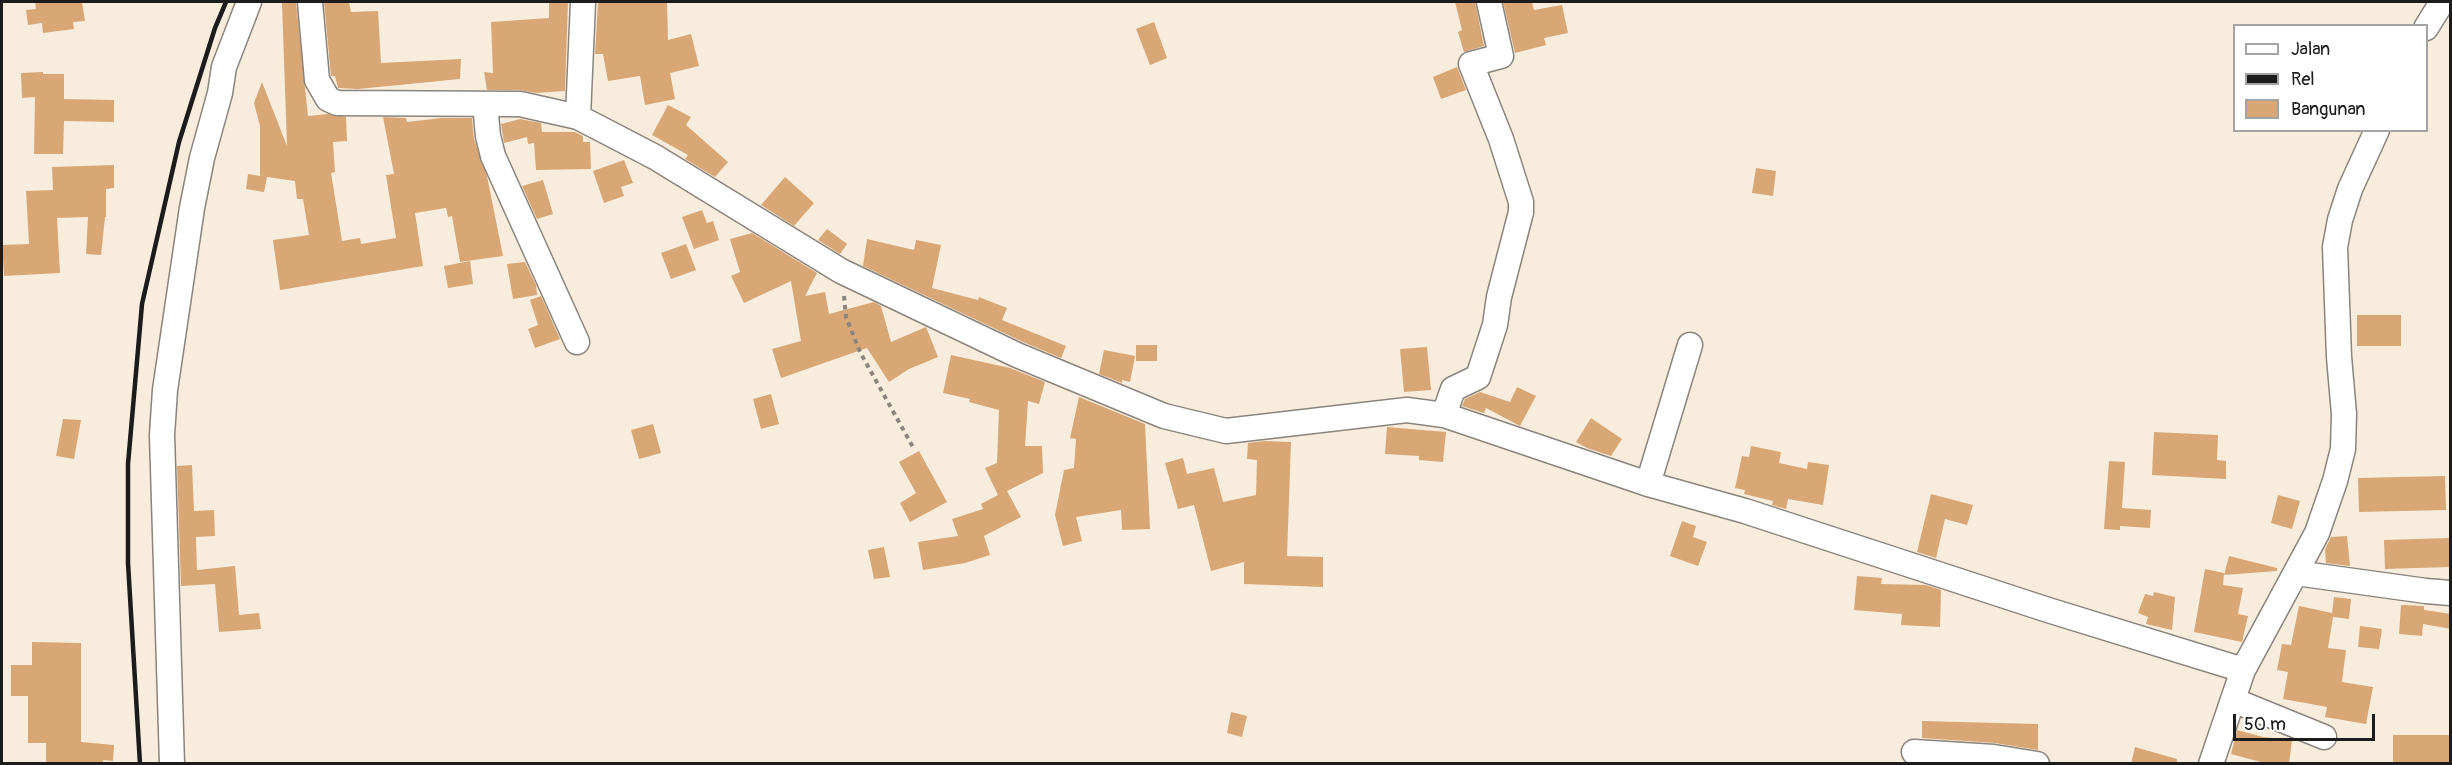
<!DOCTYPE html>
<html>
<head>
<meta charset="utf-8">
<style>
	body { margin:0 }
	#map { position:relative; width:2452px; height:765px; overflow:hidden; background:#f8eddd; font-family:Pangolin,sans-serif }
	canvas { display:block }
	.frame { position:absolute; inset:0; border:3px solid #1c1c1c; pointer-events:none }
	.legend { position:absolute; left:2233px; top:24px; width:195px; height:108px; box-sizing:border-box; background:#fff; border:2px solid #a4a4a4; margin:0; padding:8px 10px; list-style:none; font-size:18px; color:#1c1c1c }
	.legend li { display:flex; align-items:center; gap:12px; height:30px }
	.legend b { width:30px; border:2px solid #a4a4a4 }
	.scale { position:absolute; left:2233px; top:714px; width:142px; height:27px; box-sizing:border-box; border:3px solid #1c1c1c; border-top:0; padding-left:8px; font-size:18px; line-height:21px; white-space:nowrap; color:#1c1c1c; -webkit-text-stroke:4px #fff; paint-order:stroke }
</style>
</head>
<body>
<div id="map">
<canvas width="2452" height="765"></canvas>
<div class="frame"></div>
<ul class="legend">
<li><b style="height:8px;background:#fff"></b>Jalan</li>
<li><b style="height:8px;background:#1c1c1c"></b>Rel</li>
<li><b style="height:16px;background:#d8a775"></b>Bangunan</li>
</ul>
<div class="scale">50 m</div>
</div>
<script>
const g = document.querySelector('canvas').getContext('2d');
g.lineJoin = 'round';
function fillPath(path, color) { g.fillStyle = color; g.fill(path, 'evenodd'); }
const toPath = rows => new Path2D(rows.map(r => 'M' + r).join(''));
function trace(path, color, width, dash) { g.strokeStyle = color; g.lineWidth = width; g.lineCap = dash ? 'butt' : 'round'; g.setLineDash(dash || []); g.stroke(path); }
const building = toPath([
	[35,2,82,2,85,21,73,22,74,29,43,33,42,23,28,25,26,10,36,9],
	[296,2,308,116,328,114,346,117,347,141,333,142,335,172,331,173,342,241,360,238,361,244,396,238,386,175,394,174,383,117,406,118,407,122,441,118,472,118,474,139,487,176,503,256,460,262,452,216,448,217,446,208,415,213,423,266,280,290,273,240,309,235,303,199,297,199,295,181,267,177,264,192,246,189,248,174,260,176,260,126,254,103,262,82,287,146,282,3],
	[324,2,349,2,351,12,378,11,381,63,461,59,460,79,358,89,338,88,335,76,331,76],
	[549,2,568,2,565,91,536,93,520,90,487,90,484,72,493,73,491,22,549,18],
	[598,2,667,2,668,40,691,34,699,66,670,73,675,99,645,105,640,76,608,81,603,54,595,54],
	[1455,2,1475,2,1484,46,1464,52,1458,32,1462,30],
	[1503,2,1532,2,1534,10,1562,5,1568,33,1544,38,1546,45,1515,53],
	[1154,22,1167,58,1150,65,1136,29],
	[1457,67,1466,90,1441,99,1433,77],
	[43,72,43,74,64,74,64,99,114,100,114,122,64,121,63,154,34,154,35,97,22,98,21,73],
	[668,105,691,117,686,125,728,162,715,177,685,159,688,155,652,135],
	[520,119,541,123,542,132,575,132,583,136,583,142,590,142,591,169,536,170,534,143,528,144,527,137,504,143,501,124],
	[624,160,633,183,621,187,624,196,604,203,593,171],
	[114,165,114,188,106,189,106,217,105,217,101,255,86,254,88,217,57,218,60,273,4,276,2,245,29,244,26,191,53,190,52,167],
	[1756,168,1776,171,1773,196,1752,193],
	[785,177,814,203,794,226,761,205],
	[543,180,553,214,537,219,522,186],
	[702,210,707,223,713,221,719,240,694,249,682,217],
	[827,229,847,244,840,254,818,240],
	[752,233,817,273,805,296,825,292,829,314,874,302,881,306,891,342,926,327,938,357,909,369,889,382,867,348,781,378,772,349,801,341,791,281,744,303,731,276,740,272,730,239],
	[867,239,914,250,916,240,941,245,932,288,978,300,979,297,1007,308,1002,320,1066,346,1061,358,1023,342,863,266],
	[686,244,696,270,671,279,661,253],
	[470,261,473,284,448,288,444,266],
	[525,262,536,285,537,295,513,299,507,264],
	[541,296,560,339,535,348,528,329,538,325,530,300],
	[2357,315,2401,315,2401,346,2357,346],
	[1136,345,1157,345,1157,361,1136,361],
	[1427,347,1431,390,1404,392,1400,349],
	[1104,350,1135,356,1130,382,1122,380,1122,383,1099,374],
	[951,355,1010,368,1045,382,1039,404,1028,401,1025,446,1042,446,1043,473,1007,491,1021,517,984,536,990,555,965,563,923,570,918,542,958,536,952,519,983,509,981,504,998,495,985,468,997,463,999,410,969,402,970,399,943,393],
	[1517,387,1536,396,1520,426,1486,408,1484,413,1462,406,1465,399,1480,392,1510,402],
	[771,394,779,424,761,429,753,399],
	[1079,397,1145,424,1150,529,1122,530,1121,510,1076,517,1082,541,1063,546,1055,515,1064,470,1074,468,1076,439,1070,438],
	[1591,418,1622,439,1611,456,1587,448,1576,442],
	[63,419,81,420,74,459,56,456],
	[653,424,661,453,639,459,631,430],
	[1387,427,1446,432,1443,462,1419,460,1419,456,1385,454],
	[2154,432,2218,435,2217,460,2226,461,2226,479,2152,475],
	[1264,441,1291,442,1287,556,1323,557,1323,587,1244,584,1244,562,1211,571,1194,505,1178,509,1165,463,1183,458,1187,474,1214,468,1223,502,1256,495,1257,460,1247,459,1248,443],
	[1751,446,1781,452,1779,463,1807,469,1808,462,1829,465,1823,505,1788,499,1786,509,1772,505,1773,501,1744,494,1745,490,1735,488,1742,456,1749,457],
	[919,451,947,502,910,522,900,503,916,493,899,462],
	[2109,461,2125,462,2122,508,2151,510,2150,528,2120,526,2120,530,2104,529],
	[192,465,194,511,214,510,215,536,196,537,197,570,235,566,239,615,259,613,261,629,219,632,215,584,181,586,177,466],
	[2445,476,2446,510,2359,512,2358,478],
	[1931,494,1973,505,1967,525,1945,519,1936,558,1917,552],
	[2278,495,2300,501,2292,529,2271,523],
	[1682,521,1696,526,1693,537,1707,542,1698,566,1670,556],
	[2347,536,2350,566,2326,563,2325,549,2331,537],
	[2449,538,2450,567,2385,569,2384,540],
	[884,547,890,577,874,579,868,550],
	[2229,556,2277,568,2277,571,2224,575],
	[2205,569,2224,573,2223,585,2243,588,2238,614,2248,616,2242,642,2194,632],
	[1857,576,1882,578,1881,584,1926,585,1941,590,1940,627,1901,625,1902,614,1854,610],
	[2154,592,2175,597,2172,630,2146,624,2148,617,2138,613,2145,594,2153,596],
	[2334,597,2351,599,2349,619,2333,617,2328,648,2346,650,2342,682,2373,687,2366,724,2325,717,2327,707,2283,699,2288,672,2277,670,2282,644,2291,645,2299,606,2332,613],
	[2401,605,2424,606,2424,610,2451,614,2451,629,2423,624,2422,636,2399,634],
	[2360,626,2382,629,2379,649,2358,647],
	[32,642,81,643,81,742,114,745,113,761,103,760,103,764,46,764,46,743,28,743,28,696,11,696,11,665,32,665],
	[1231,712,1247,716,1242,737,1227,733],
	[1922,721,2038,724,2038,750,1995,743,1922,738],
	[2237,730,2263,737,2292,740,2289,764,2268,764,2231,754],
	[2393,735,2451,735,2451,764,2393,764],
	[2135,747,2177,759,2177,764,2131,764]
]);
const path = toPath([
	[844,296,846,317,860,352,914,449]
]);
const minor = toPath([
	[310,2,317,80,328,99,337,103,520,104,578,117,655,157,841,271,1017,355,1164,416,1226,431,1407,410,1444,415,1648,484,1745,511,2048,610,2243,670,2317,533,2335,481,2343,449,2344,414,2339,357,2335,247,2340,220,2350,189,2377,130],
	[2426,28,2442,2],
	[485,104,488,136,493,156,577,342],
	[578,117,583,2],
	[1444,415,1453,389,1478,377,1495,325,1499,297,1521,212,1521,202,1501,139,1471,64,1501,56,1489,2],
	[1648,484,1690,345],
	[2296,573,2426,591,2450,593],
	[2233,700,2324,737],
	[1914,752,1994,757,2037,764],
	[172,764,162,435,165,390,192,208,202,158,220,93,224,67,249,2],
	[2211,764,2243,670]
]);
const rail = toPath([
	[140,764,128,563,128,464,142,304,179,142,215,28,226,2]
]);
fillPath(building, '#d8a775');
trace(minor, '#8a847c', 27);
trace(path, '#8a847c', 4, [4.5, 4.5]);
trace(minor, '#fff', 24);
trace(rail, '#1c1c1c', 4.5);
</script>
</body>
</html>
